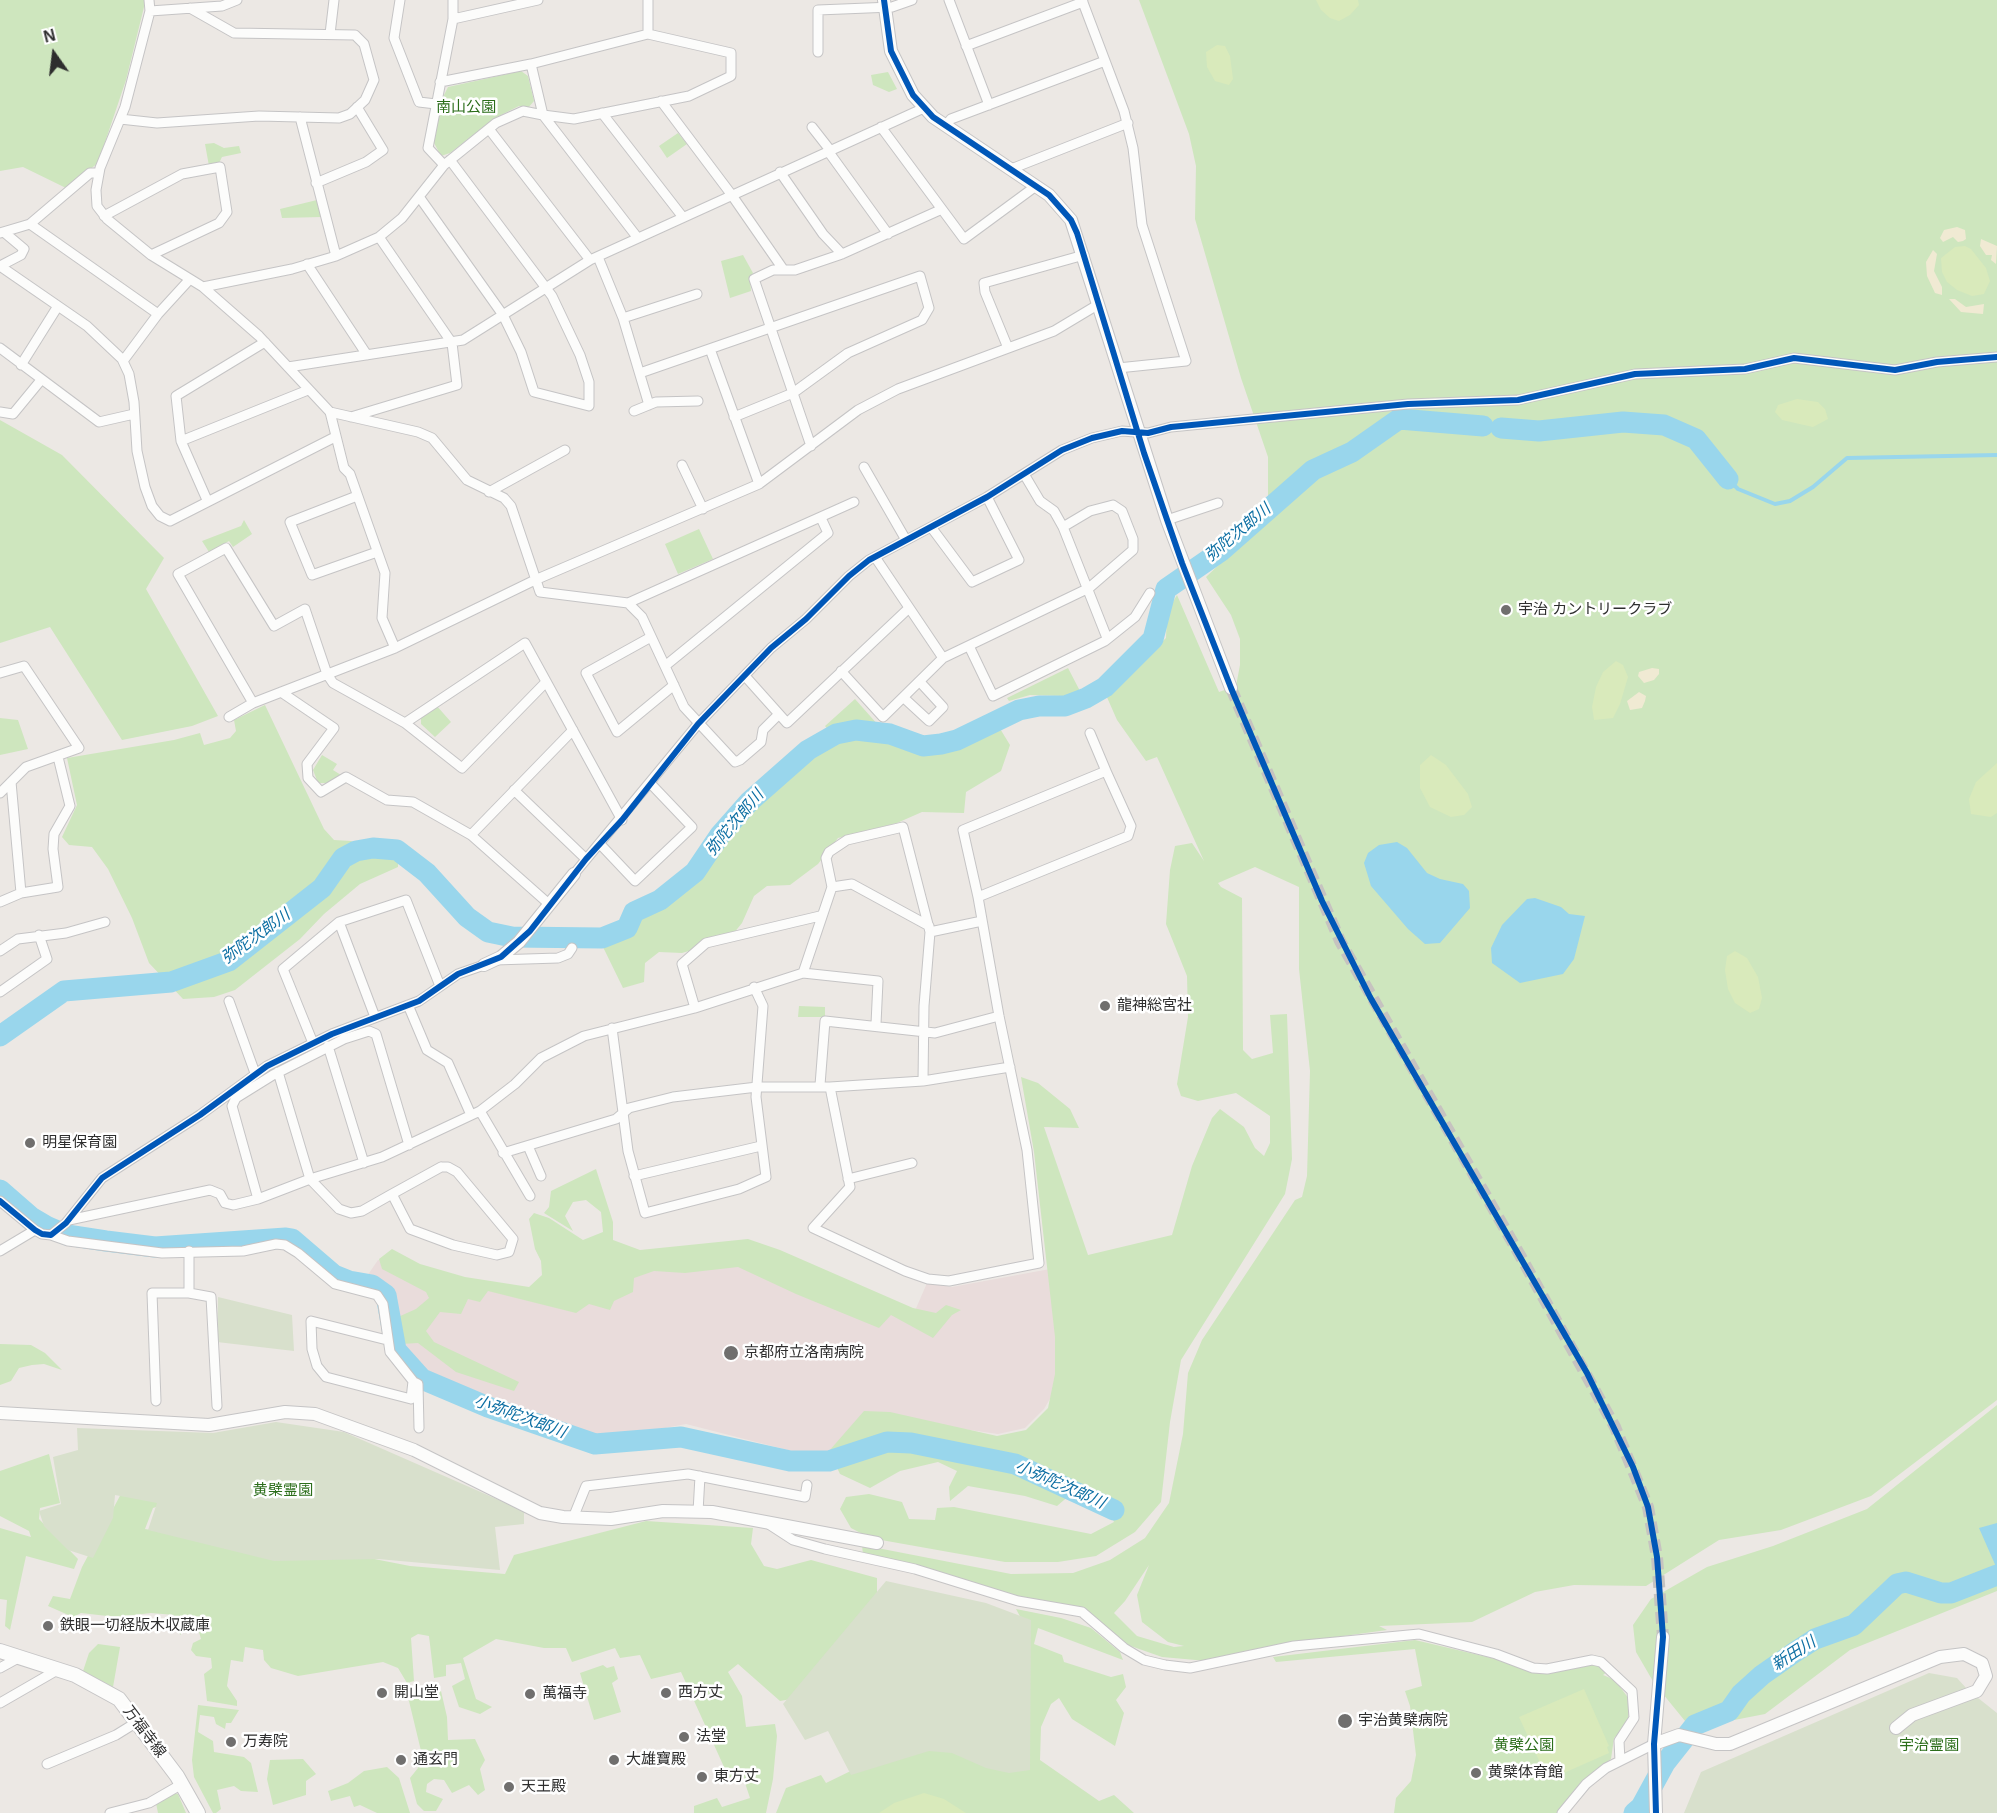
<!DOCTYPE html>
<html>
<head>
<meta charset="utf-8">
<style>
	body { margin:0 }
	#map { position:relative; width:1997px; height:1813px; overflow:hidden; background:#ece8e4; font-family:Arial,sans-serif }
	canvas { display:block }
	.north { position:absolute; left:24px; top:24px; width:60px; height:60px; -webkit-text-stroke:4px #fff; paint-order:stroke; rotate:346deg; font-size:16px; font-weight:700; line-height:24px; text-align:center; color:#2e2e2e }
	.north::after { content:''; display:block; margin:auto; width:21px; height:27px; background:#2e2e2e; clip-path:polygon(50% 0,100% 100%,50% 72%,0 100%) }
</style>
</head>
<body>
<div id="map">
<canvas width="1997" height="1813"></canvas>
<div class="north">N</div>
</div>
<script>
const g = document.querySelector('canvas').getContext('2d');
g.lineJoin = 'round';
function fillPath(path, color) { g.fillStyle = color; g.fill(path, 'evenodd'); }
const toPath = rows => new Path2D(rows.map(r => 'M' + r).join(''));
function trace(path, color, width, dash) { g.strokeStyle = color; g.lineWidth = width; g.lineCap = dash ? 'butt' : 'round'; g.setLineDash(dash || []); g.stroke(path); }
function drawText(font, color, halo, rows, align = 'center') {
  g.font = font + ' Arial,"Noto Sans JP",sans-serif'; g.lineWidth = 5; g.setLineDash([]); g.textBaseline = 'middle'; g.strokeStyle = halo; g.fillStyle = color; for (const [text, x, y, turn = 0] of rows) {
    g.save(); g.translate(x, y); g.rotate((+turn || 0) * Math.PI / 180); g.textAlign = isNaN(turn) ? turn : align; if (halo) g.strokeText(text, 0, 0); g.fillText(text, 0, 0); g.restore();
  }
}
const medical = toPath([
	[750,1241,914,1313,927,1283,952,1287,1050,1269,1058,1337,1058,1385,1044,1409,1025,1428,998,1434,865,1415,828,1453,807,1455,686,1424,639,1433,594,1434,458,1388,424,1372,409,1359,400,1346,397,1297,376,1281,365,1279,378,1260,529,1291]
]);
const green = toPath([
	[0,0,144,0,144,7,126,80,98,163,66,188,23,167,0,171],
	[1139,0,1997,0,1997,1400,1871,1496,1781,1530,1719,1540,1646,1586,1574,1585,1535,1592,1472,1622,1379,1626,1387,1630,1322,1639,1207,1661,1162,1657,1125,1644,1096,1619,863,1555,862,1545,1011,1574,1073,1573,1110,1560,1145,1538,1169,1503,1183,1434,1188,1373,1202,1340,1295,1200,1302,1197,1307,1176,1310,1071,1299,969,1299,887,1255,867,1218,883,1221,887,1242,898,1243,1050,1252,1059,1273,1053,1270,1015,1287,1014,1292,1159,1285,1194,1181,1360,1170,1422,1161,1502,1135,1532,1096,1556,1058,1562,1005,1562,870,1538,851,1528,840,1509,846,1497,869,1494,902,1502,909,1519,935,1520,937,1508,954,1507,1091,1534,1114,1522,1104,1502,1078,1488,1057,1506,1025,1496,968,1486,950,1501,949,1487,957,1471,938,1462,900,1471,870,1488,840,1474,829,1451,864,1411,890,1412,997,1436,1026,1430,1048,1408,1055,1374,1055,1337,1034,1152,1021,1077,1038,1083,1070,1109,1079,1128,1044,1127,1088,1255,1172,1235,1192,1166,1212,1118,1220,1109,1244,1127,1255,1148,1264,1156,1270,1143,1270,1116,1236,1093,1198,1101,1181,1096,1177,1084,1188,1017,1187,976,1166,924,1170,870,1175,846,1192,843,1204,861,1157,757,1146,761,1117,720,1106,695,1166,638,1167,612,1177,595,1219,692,1236,686,1240,665,1240,639,1231,615,1206,577,1268,518,1268,457,1241,378,1195,219,1196,166,1189,134],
	[1149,1565,1137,1595,1142,1622,1168,1642,1184,1646,1174,1647,1137,1636,1114,1613,1125,1601],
	[521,71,528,76,534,101,528,108,519,106,495,118,450,153,441,156,433,141,444,95,448,87],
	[888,72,897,89,889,92,873,85,871,75],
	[678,133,687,144,667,158,659,146],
	[214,143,224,148,239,146,241,153,222,157,219,163,209,166,205,144],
	[317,200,321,217,282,218,280,209],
	[743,255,753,273,750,279,751,291,730,298,721,261],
	[0,420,62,455,164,558,146,589,218,716,192,726,122,740,50,627,0,643],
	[244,520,252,534,233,547,229,541,209,552,202,541,241,526],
	[699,529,713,559,678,574,665,544],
	[1068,668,1080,691,1063,696,1030,695,1009,701,1007,698],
	[855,699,879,726,840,728,830,732,825,726],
	[265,705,324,829,334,840,351,841,391,854,398,860,398,867,360,884,324,914,300,939,235,990,214,997,183,999,149,963,132,918,108,869,92,847,69,845,62,837,77,805,67,758,174,740,200,733,204,745,230,738,236,731,234,720],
	[436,705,451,722,435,737,421,724,421,716],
	[0,718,18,720,28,749,0,755],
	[999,727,1010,745,1001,771,966,792,964,813,922,812,897,823,838,838,818,864,790,885,767,886,754,896,742,923,729,939,682,953,659,952,645,963,644,982,623,988,603,947,630,935,639,916,672,898,706,872,726,835,779,783,814,754,849,738,883,738,917,751,952,745],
	[322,755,337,764,333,770,341,775,327,783,318,783,313,770],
	[799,1006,825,1007,825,1017,798,1017],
	[596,1169,613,1222,613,1240,640,1250,748,1239,780,1250,913,1308,936,1313,946,1305,961,1310,952,1315,933,1338,891,1315,879,1328,796,1294,738,1267,685,1273,654,1271,634,1278,633,1292,614,1301,610,1310,589,1304,576,1313,488,1291,480,1302,468,1299,461,1314,440,1312,426,1331,434,1342,519,1382,514,1391,456,1372,418,1343,401,1344,398,1317,416,1309,429,1298,426,1292,382,1269,379,1259,392,1249,420,1264,465,1277,529,1287,542,1275,541,1261,535,1249,529,1219,534,1213,549,1218,583,1240,603,1232,601,1212,586,1200,573,1202,565,1216,573,1231,544,1213,549,1207,551,1191],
	[0,1344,31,1345,45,1353,62,1370,44,1364,32,1365,19,1368,11,1381,0,1385],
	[1997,1405,1997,1591,1850,1650,1765,1714,1724,1722,1685,1721,1654,1683,1636,1652,1633,1625,1651,1599,1707,1567,1773,1546,1867,1509],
	[49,1454,60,1503,40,1508,39,1519,78,1559,74,1569,26,1556,10,1630,5,1626,7,1600,0,1599,0,1528,31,1537,29,1531,0,1516,0,1471],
	[122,1492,168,1503,153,1508,145,1529,221,1542,364,1557,410,1566,505,1574,514,1555,646,1521,753,1528,751,1544,764,1566,777,1569,811,1560,877,1578,877,1595,797,1698,780,1701,738,1664,728,1672,742,1696,746,1727,775,1724,777,1736,773,1779,766,1813,694,1813,694,1806,717,1798,722,1807,750,1798,742,1774,729,1778,681,1672,651,1679,640,1655,620,1658,615,1648,572,1662,566,1648,544,1648,496,1639,463,1658,476,1699,492,1707,480,1714,459,1707,452,1686,465,1679,461,1663,446,1665,446,1676,434,1678,429,1636,418,1634,411,1638,414,1681,407,1683,398,1668,383,1662,298,1676,271,1668,264,1660,263,1650,245,1647,243,1662,231,1660,227,1686,237,1701,237,1706,207,1701,204,1674,212,1668,211,1658,196,1656,191,1650,193,1643,201,1639,197,1625,181,1624,181,1635,175,1629,174,1615,151,1613,116,1617,81,1613,73,1617,48,1606,53,1596,70,1599,82,1567],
	[1016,1609,1061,1618,1091,1628,1120,1652,1123,1660,1038,1628,1034,1644,1062,1655,1064,1662,1111,1677,1123,1674,1126,1687,1116,1700,1124,1713,1115,1746,1072,1719,1059,1698,1051,1704,1041,1727,1040,1760,1099,1801,1114,1795,1134,1813,776,1813,786,1788,821,1775,826,1783,865,1764,1023,1622],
	[1415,1640,1517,1664,1544,1667,1596,1660,1607,1672,1603,1675,1615,1680,1629,1699,1628,1724,1614,1738,1611,1759,1581,1782,1558,1813,1394,1813,1396,1798,1411,1781,1416,1755,1410,1706,1405,1691,1422,1686,1415,1649,1276,1662,1273,1657],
	[98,1644,120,1647,113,1687,83,1671,89,1653],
	[603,1665,607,1668,614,1666,618,1679,612,1683,621,1712,594,1720,580,1673],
	[441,1691,447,1717,448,1740,475,1739,485,1760,480,1769,485,1790,478,1795,469,1785,452,1793,444,1780,434,1779,427,1784,426,1792,443,1799,436,1811,424,1811,417,1804,410,1778,418,1768,416,1759,422,1755,408,1697],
	[198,1705,239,1710,231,1723,226,1723,225,1729,216,1724,214,1717,200,1715,198,1732,213,1741,214,1752,244,1757,251,1763,258,1792,241,1791,234,1786,217,1790,221,1809,216,1813,213,1813,194,1777,192,1760],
	[303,1759,316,1774,306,1781,306,1795,273,1805,267,1779,270,1760],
	[387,1767,399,1778,410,1813,377,1813,360,1805,354,1807,350,1796,331,1801,328,1791,348,1783,364,1771],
	[172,1793,178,1794,186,1813,158,1813,156,1803]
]);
const sand = toPath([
	[1957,227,1965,230,1966,239,1963,241,1958,242,1953,237,1943,242,1940,238,1944,230],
	[1981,239,1997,246,1996,264,1991,260,1992,255,1986,255,1980,246],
	[1933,250,1937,254,1934,271,1942,287,1942,295,1935,293,1927,276,1926,262],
	[1949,299,1955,299,1966,307,1984,304,1983,314,1961,312],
	[1652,668,1659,669,1659,674,1654,680,1644,683,1638,676,1639,672],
	[1639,692,1646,696,1645,701,1642,708,1630,710,1627,701]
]);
const cemetery = toPath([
	[218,1297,292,1315,294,1351,217,1342],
	[276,1422,344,1432,524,1511,524,1524,495,1527,500,1570,378,1559,274,1561,148,1530,157,1503,115,1495,113,1518,93,1558,68,1550,44,1526,39,1511,61,1504,53,1457,78,1450,77,1428,213,1433],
	[886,1581,986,1603,1031,1620,1030,1770,1009,1773,986,1768,952,1753,929,1751,851,1775,828,1731,805,1740,783,1704],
	[1929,1673,1957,1678,1968,1690,1997,1713,1997,1813,1684,1813,1701,1772]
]);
const pitch = toPath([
	[1316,0,1358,0,1359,5,1350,15,1339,21,1330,18,1321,10],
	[1217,45,1225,46,1230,56,1233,79,1229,85,1215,81,1207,67,1206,52],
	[1965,246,1971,249,1986,268,1990,281,1984,294,1972,296,1957,290,1947,282,1942,272,1941,258,1955,247],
	[1797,399,1818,402,1825,409,1828,419,1813,427,1782,420,1775,412,1778,405],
	[1616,661,1623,665,1628,677,1620,704,1613,718,1594,720,1592,707,1596,687,1603,672],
	[1431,755,1446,765,1468,794,1472,807,1464,815,1451,817,1430,807,1420,788,1420,765],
	[1997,763,1997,813,1991,817,1971,814,1969,799,1976,782],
	[1735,951,1747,958,1758,977,1762,998,1759,1009,1750,1013,1735,1003,1728,989,1725,970,1727,956],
	[1584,1689,1609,1746,1607,1747,1609,1753,1548,1780,1519,1717],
	[924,1793,944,1799,966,1813,879,1813,894,1803]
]);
const water = toPath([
	[1397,842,1407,848,1427,873,1440,879,1463,884,1469,891,1470,908,1440,943,1425,944,1408,929,1371,886,1364,863,1368,853,1379,845],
	[1535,898,1561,907,1569,914,1585,916,1574,959,1563,974,1520,983,1492,963,1491,948,1502,925,1527,899],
	[1997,1523,1997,1569,1979,1528]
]);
const stream = toPath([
	[1728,479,1738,489,1775,504,1790,501,1813,487,1847,458,1997,455]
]);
const river = toPath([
	[1501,428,1539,431,1623,422,1664,425,1696,439,1728,479],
	[0,1036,64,991,171,982,229,961,322,888,343,858,356,851,373,848,397,850,427,873,467,917,488,932,512,937,602,938,627,928,634,912,660,900,695,872,720,835,749,802,808,750,836,734,856,730,890,734,923,746,941,744,957,740,1019,710,1039,706,1065,706,1086,698,1105,687,1153,639,1166,589,1221,551,1313,470,1352,452,1399,419,1483,426],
	[0,1190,31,1217,48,1227,67,1235,106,1241,155,1247,286,1238,292,1239,334,1275,349,1281,372,1285,386,1295,396,1350,422,1379,488,1407,595,1444,681,1437,790,1461,829,1461,887,1442,911,1443,1015,1464,1114,1510],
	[1634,1813,1641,1807,1665,1763,1695,1725,1729,1711,1741,1694,1762,1675,1795,1652,1815,1639,1854,1625,1897,1584,1906,1582,1941,1593,1951,1593,1997,1575]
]);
const tertiaryTunnel = toPath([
	[1231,688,1340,941,1521,1257,1615,1427,1648,1507,1657,1557,1663,1637]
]);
const minor = toPath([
	[149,0,150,11,125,107,100,168,96,190,97,206,107,219,151,255,203,287,259,336,330,412,418,432,432,438,467,480,504,498,511,506,540,592,628,603,642,617,684,707,735,762,740,760,761,742,763,730,779,714],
	[400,0,394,38,419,102,436,104],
	[648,0,648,34],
	[949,0,989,105],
	[1082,0,1124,111,1133,148,1142,225,1186,361,1118,368],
	[150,11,222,6,237,0],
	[453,19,538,0],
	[330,34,334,0],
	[966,46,1083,2],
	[818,52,818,10,892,7,912,0],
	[440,82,531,64],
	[661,101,731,194,783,269],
	[602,113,682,216],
	[300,117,336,256],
	[120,119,157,123,259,116,339,118,350,114,365,100,374,80,364,44,355,35,234,33,190,8],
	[946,125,951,119,1105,61],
	[812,127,830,150],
	[881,127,964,239,1036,186],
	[489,129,590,260],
	[828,151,888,234],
	[444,165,428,148,453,19,453,0],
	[1011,169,1128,123],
	[780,172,823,234,842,254],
	[316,183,366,162,383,150,357,107],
	[420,198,503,315,521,352,534,392,589,406,589,382,580,355,552,296,450,160],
	[104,216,182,174,220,167,227,212,219,223,151,255],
	[30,224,158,314],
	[0,233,30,224,90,173,99,173],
	[598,257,623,318,649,405],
	[307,264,367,355],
	[0,266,87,326,122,359,129,374,134,402,137,451,145,487,152,506,160,516,170,521,335,437],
	[0,266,21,255,24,249,5,233],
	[203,287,292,269,336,256,379,237,402,218,444,165,496,123,523,111,543,115,574,119,689,96,731,76,731,53,648,34,531,64,543,115,637,237],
	[623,318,697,294],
	[0,348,99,422,134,414],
	[1008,348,985,292,984,283,1084,255],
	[710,349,759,484],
	[123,361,158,314,190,279],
	[21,365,58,306],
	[288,367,463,340,590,260,924,108],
	[640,373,920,276,929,308,922,320,848,353,793,393,734,417],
	[634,411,656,402,698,401],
	[0,412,13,414,41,380],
	[330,412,344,468,350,474,385,573,382,618,395,648],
	[351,417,457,385,452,343,379,237],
	[181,441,308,390],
	[811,446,754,279,773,270,795,270,842,254,940,210],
	[682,465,703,509],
	[864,467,906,540],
	[1024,474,1040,501,1054,511,1063,527,1107,638],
	[489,492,565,450],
	[357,496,290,522,312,575,377,552],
	[207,500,181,441,176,396,265,342],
	[1167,520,1218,503],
	[931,527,972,582,1019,560,987,497],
	[875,557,943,658],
	[628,603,854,502],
	[651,637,586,673,617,732,674,685],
	[969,646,993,696,1105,641,1135,617,1150,593],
	[665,666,828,533,821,518],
	[841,671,883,717,943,658,1089,588,1133,550,1133,539,1122,511,1113,505,1090,511,1063,527],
	[0,673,24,666,79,748,26,767,0,793],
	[745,676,787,723,909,608],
	[281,692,334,728,307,764,308,778,321,792,346,777,387,800,413,802,471,835,550,905],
	[904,698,929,721,943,707,920,682],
	[253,703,178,574,226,548,274,626,305,609,327,674,333,683,405,723,462,768,546,682],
	[229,717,253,703,395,648,535,580,759,484,858,410,898,389,1054,331,1099,304],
	[405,723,525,643,622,820],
	[1090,733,1106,771],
	[1106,771,1131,826,1128,836,978,897,963,830,1106,771],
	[11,782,21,893],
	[514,790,586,859],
	[471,835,573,730],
	[600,844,635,881,692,827,651,784],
	[574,874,698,724,771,648,806,619,849,576,869,560,987,497,1062,450,1092,438,1122,431,1148,433,1171,427,1408,404,1518,400,1635,374,1745,369,1794,358,1895,370,1937,362,1997,357],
	[832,887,852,884,929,926],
	[0,902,21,893,58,887,53,849,54,834,70,806,58,757],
	[339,922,375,1017],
	[930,932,982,921],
	[0,951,18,939,66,933,105,922],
	[495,960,558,958,568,954,572,948],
	[803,973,832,887,826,858,829,852,847,840,903,827,930,932,924,1006,923,1081],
	[0,992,47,959,39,935],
	[229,1001,255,1073],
	[408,1005,427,1050,448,1063,471,1115],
	[695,1008,682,964,706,943,820,916],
	[612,1028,628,1151,645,1213,739,1189,766,1177,756,1097,763,1006,754,987],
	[313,1043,283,969,339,922,406,900,440,986],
	[328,1046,364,1163],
	[278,1072,310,1179,339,1209,351,1213,362,1211,392,1194],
	[820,1085,825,1021,935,1033,999,1016],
	[830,1087,850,1187,813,1228,905,1271,928,1279,949,1281,1039,1263,1027,1150,999,1016,978,897],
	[480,1111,530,1196],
	[528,1146,541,1176],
	[503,1153,616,1119,629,1108,673,1097,757,1087,830,1087,923,1081,1010,1067],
	[441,1167,448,1167,457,1172,513,1239,509,1252,497,1255,453,1245,410,1229,392,1194,441,1167],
	[634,1176,761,1146],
	[848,1179,912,1163],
	[258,1199,232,1106,236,1098,273,1075,344,1039,369,1031,376,1034,409,1145],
	[0,1201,35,1230,42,1234,51,1235,66,1223,102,1178,200,1115,267,1066,332,1034,419,1001,458,974,484,965],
	[69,1220,210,1190,220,1194,225,1203,233,1205,258,1199,310,1179,382,1157,480,1111,515,1084,541,1058,584,1036,695,1008,803,973,878,981,876,1024],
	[51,1235,68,1241,162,1253,243,1251,276,1244,285,1245,298,1253,335,1284,377,1295,383,1304,390,1352,413,1381,411,1399,326,1377,317,1366,312,1349,311,1321,387,1340],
	[0,1251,35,1230],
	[189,1251,189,1293],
	[414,1382,418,1384,419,1428],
	[156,1401,152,1293,189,1293,211,1297,217,1406],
	[698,1512,700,1476],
	[573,1518,586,1486,688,1474,805,1497,807,1485],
	[770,1525,793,1540,825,1549,915,1569,1018,1601,1082,1612,1124,1648,1144,1660,1165,1665,1190,1668,1294,1646,1419,1634,1496,1654,1533,1668,1547,1669,1592,1660,1601,1662,1632,1691,1634,1718,1619,1741,1620,1761],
	[0,1668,20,1657],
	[0,1703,59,1669],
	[47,1764,116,1735,137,1722],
	[110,1813,149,1803,182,1784],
	[1562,1813,1586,1784,1606,1768,1654,1744]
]);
const tertiary = toPath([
	[884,0,891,51,913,95,933,117,1049,195,1071,220,1167,520,1231,688],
	[484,965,501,957,519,942,574,874],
	[0,1413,209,1425,285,1412,315,1414,414,1450,540,1513,563,1517,611,1519,663,1511,712,1512,877,1543],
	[1654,1744,1679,1735,1716,1744,1730,1744,1940,1657,1964,1654,1982,1663,1986,1676,1977,1691,1912,1715,1896,1728],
	[1656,1813,1654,1744,1663,1637]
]);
const secondary = toPath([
	[0,1651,75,1675,119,1699,177,1776,198,1813]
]);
const cycleway = toPath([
	[884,0,891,51,913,95,933,117,1049,195,1071,220,1077,233,1144,453,1182,563,1231,688,1322,901,1370,997,1587,1373,1633,1467,1648,1507,1657,1557,1663,1637,1654,1744,1656,1813],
	[0,1201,35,1230,42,1234,51,1235,66,1223,102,1178,200,1115,267,1066,332,1034,419,1001,458,974,501,957,530,931,586,859,622,820,698,724,771,648,806,619,849,576,869,560,987,497,1062,450,1092,438,1122,431,1148,433,1171,427,1408,404,1518,400,1635,374,1745,369,1794,358,1895,370,1937,362,1997,357]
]);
const markers = [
	[1506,610,6,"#706f6e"],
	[1105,1006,6,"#706f6e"],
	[30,1143,6,"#706f6e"],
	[731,1353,8,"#706f6e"],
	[48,1626,6,"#706f6e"],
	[382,1693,6,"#706f6e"],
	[666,1693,6,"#706f6e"],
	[530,1694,6,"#706f6e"],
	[1345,1721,8,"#706f6e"],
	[684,1737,6,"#706f6e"],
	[231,1742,6,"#706f6e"],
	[401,1760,6,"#706f6e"],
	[614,1760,6,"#706f6e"],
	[1476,1773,6,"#706f6e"],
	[702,1777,6,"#706f6e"],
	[509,1787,6,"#706f6e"]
];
const parkNames = [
	["南山公園",466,108],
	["黄檗霊園",283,1491],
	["黄檗公園",1524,1746],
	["宇治霊園",1929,1746]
];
const poiNames = [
	["宇治 カントリークラブ",1518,610],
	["龍神総宮社",1117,1006],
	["明星保育園",42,1143],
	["京都府立洛南病院",744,1353],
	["鉄眼一切経版木収蔵庫",60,1626],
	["開山堂",394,1693],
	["西方丈",678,1693],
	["萬福寺",542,1694],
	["宇治黄檗病院",1358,1721],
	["法堂",696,1737],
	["万寿院",243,1742],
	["通玄門",413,1760],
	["大雄寶殿",626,1760],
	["黄檗体育館",1488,1773],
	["東方丈",714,1777],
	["天王殿",521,1787]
];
const streetNames = [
	["万福寺線",144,1732,53]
];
const waterNames = [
	["弥陀次郎川",1238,533,-40],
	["弥陀次郎川",735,823,-50],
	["弥陀次郎川",256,937,-36],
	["小弥陀次郎川",520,1417,20],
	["小弥陀次郎川",1060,1485,24],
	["新田川",1794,1654,-33]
];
fillPath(medical, '#e9dcdb');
fillPath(green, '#cee6be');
fillPath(sand, '#f0ead3');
fillPath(cemetery, '#d8e0cc');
fillPath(pitch, '#d9eabb');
fillPath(water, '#99d6ec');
trace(stream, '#99d6ec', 4);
trace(river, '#99d6ec', 21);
trace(tertiaryTunnel, '#c6c3c0', 12, [12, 6]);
trace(minor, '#c5c4c5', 11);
trace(tertiary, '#c5c4c5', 14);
trace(secondary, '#c5c4c5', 16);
trace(minor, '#fcfcfb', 9);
trace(tertiary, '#fcfcfb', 12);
trace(secondary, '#fcfcfb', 14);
trace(cycleway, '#0057b8', 6);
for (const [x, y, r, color] of markers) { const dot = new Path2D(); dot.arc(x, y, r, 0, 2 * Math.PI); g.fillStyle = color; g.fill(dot); trace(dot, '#fff', 2); }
drawText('15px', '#2c6e1b', '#fff', parkNames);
drawText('15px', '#2e2e2e', '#fff', poiNames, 'left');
drawText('15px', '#2e2e2e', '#fff', streetNames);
drawText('italic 16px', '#0d6fa3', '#fff', waterNames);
</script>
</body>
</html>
